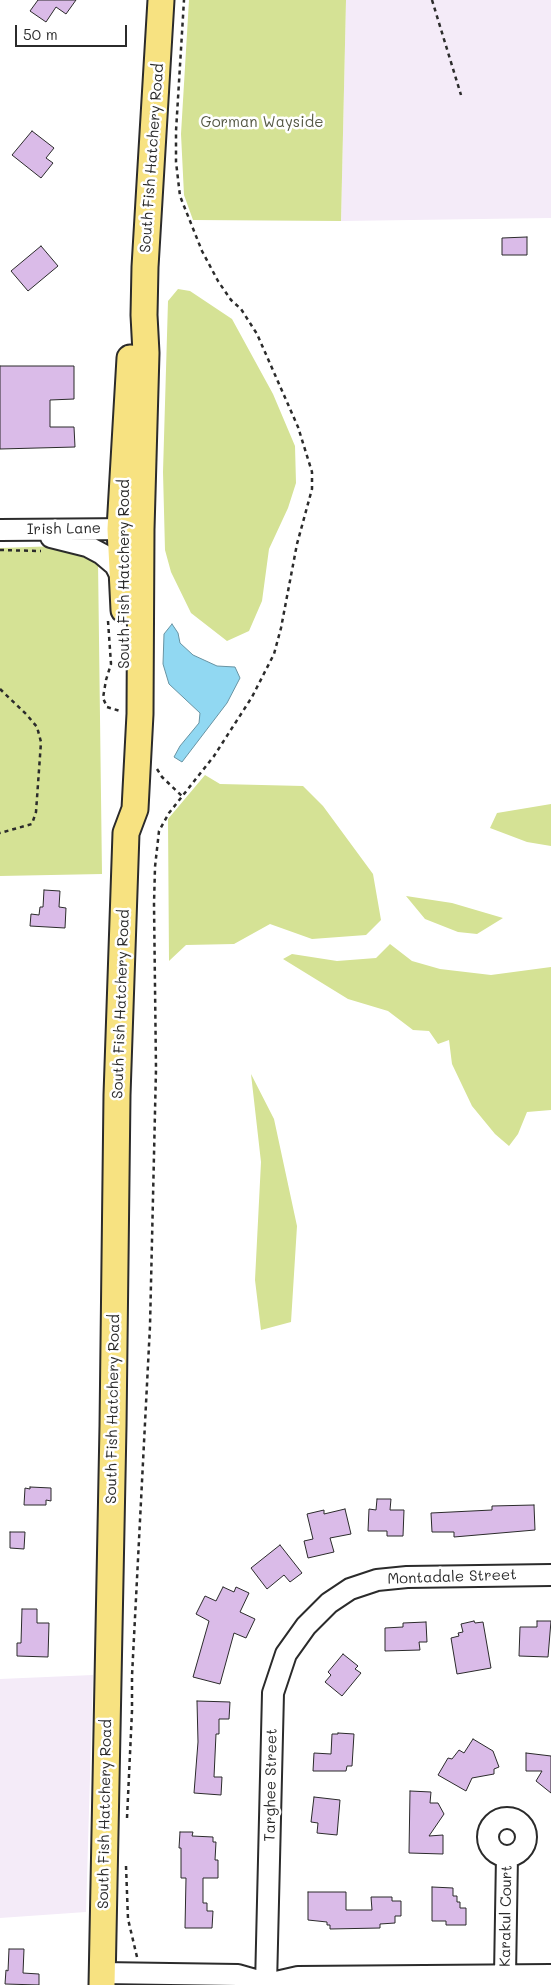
<!DOCTYPE html>
<html>
<head>
<meta charset="utf-8">
<style>
	body { margin:0 }
	#map { position:relative; width:551px; height:1985px; overflow:hidden; background:#fff; font-family:Mali,sans-serif }
	canvas { display:block }
	.scale { position:absolute; left:15px; top:25px; width:112px; height:22px; box-sizing:border-box; border:2px solid #2b2b2b; border-top:0; padding-left:6px; font-size:15px; line-height:18px; white-space:nowrap; color:#2b2b2b; -webkit-text-stroke:4px #fff; paint-order:stroke }
</style>
</head>
<body>
<div id="map">
<canvas width="551" height="1985"></canvas>
<div class="scale">50 m</div>
</div>
<script>
const g = document.querySelector('canvas').getContext('2d');
g.lineJoin = 'round';
function fillPath(path, color) { g.fillStyle = color; g.fill(path, 'evenodd'); }
const toPath = rows => new Path2D(rows.map(r => 'M' + r).join(''));
function trace(path, color, width, dash) { g.strokeStyle = color; g.lineWidth = width; g.lineCap = dash ? 'butt' : 'round'; g.setLineDash(dash || []); g.stroke(path); }
function drawText(font, color, halo, rows, align = 'center') {
  g.font = font + ' Mali,sans-serif'; g.lineWidth = 5; g.setLineDash([]); g.textBaseline = 'middle'; g.strokeStyle = halo; g.fillStyle = color; for (const [text, x, y, turn = 0] of rows) {
    g.save(); g.translate(x, y); g.rotate((+turn || 0) * Math.PI / 180); g.textAlign = isNaN(turn) ? turn : align; if (halo) g.strokeText(text, 0, 0); g.fillText(text, 0, 0); g.restore();
  }
}
const built = toPath([
	[346,0,551,0,551,218,341,221],
	[93,1675,86,1912,0,1918,0,1679]
]);
const green = toPath([
	[189,0,346,0,341,221,193,220,184,195,181,134],
	[178,289,190,291,232,319,273,394,295,446,296,483,288,508,269,549,262,601,249,631,227,641,191,613,171,572,165,550,163,472,168,301],
	[59,546,98,561,102,874,0,876,0,548],
	[205,775,220,784,303,786,323,806,373,874,381,920,366,935,312,939,270,924,234,944,186,945,169,961,168,819],
	[551,804,551,846,527,842,490,828,497,813],
	[406,896,452,903,503,918,477,934,458,932,425,919],
	[390,944,412,961,440,969,491,975,551,967,551,1110,527,1112,518,1134,509,1146,495,1134,472,1106,452,1064,449,1040,438,1044,429,1031,413,1030,388,1011,348,999,283,959,292,954,337,961,376,958],
	[251,1074,274,1119,297,1226,291,1322,261,1330,255,1280,261,1162]
]);
const water = toPath([
	[172,624,178,633,180,643,193,655,217,666,235,667,240,678,227,703,182,762,174,757,180,746,199,723,200,713,169,684,163,664,164,634,172,624]
]);
const building = toPath([
	[38,0,76,0,66,14,56,7,46,22,30,11,38,0],
	[32,131,54,148,46,158,53,163,41,178,12,155,32,131],
	[527,237,527,255,502,255,502,238,527,237],
	[41,246,58,266,28,291,11,271,41,246],
	[0,366,74,366,74,399,50,400,50,427,74,427,75,447,0,449,0,366],
	[44,890,60,891,59,907,66,908,65,928,30,926,31,914,39,915,40,907,43,907,44,890],
	[30,1487,51,1488,51,1501,46,1500,46,1505,24,1505,25,1488,30,1489,30,1487],
	[377,1499,391,1499,390,1510,404,1510,403,1536,387,1536,387,1531,368,1531,369,1509,376,1510,377,1499],
	[534,1505,535,1530,454,1537,454,1532,432,1532,431,1513,492,1510,492,1506,534,1505],
	[345,1509,351,1534,330,1538,334,1552,308,1558,304,1541,313,1539,307,1514,324,1510,324,1514,345,1509],
	[10,1532,25,1532,24,1549,10,1548,10,1532],
	[280,1545,302,1573,290,1582,284,1575,267,1589,251,1568,280,1545],
	[223,1587,234,1592,236,1587,249,1593,240,1612,255,1619,246,1638,234,1633,220,1684,193,1677,209,1621,196,1614,205,1596,216,1601,223,1587],
	[22,1609,37,1609,37,1623,49,1623,48,1657,17,1656,17,1643,21,1643,22,1609],
	[474,1621,475,1623,483,1622,491,1668,457,1674,451,1638,459,1636,458,1633,463,1632,461,1624,474,1621],
	[537,1621,551,1621,548,1657,519,1656,520,1627,537,1627,537,1621],
	[426,1622,427,1642,419,1642,420,1650,385,1651,385,1628,403,1627,403,1623,426,1622],
	[343,1654,358,1666,355,1669,361,1673,342,1696,325,1682,331,1675,328,1672,343,1654],
	[197,1701,230,1702,229,1719,219,1719,219,1734,216,1734,214,1777,222,1777,221,1795,194,1793,198,1742,197,1701],
	[338,1733,354,1734,352,1766,347,1766,346,1771,313,1771,314,1753,331,1754,332,1734,338,1734,338,1733],
	[473,1739,493,1751,499,1767,494,1769,494,1774,472,1778,466,1791,438,1775,448,1758,452,1759,459,1750,464,1753,473,1739],
	[526,1753,551,1756,551,1793,536,1781,542,1771,526,1771,526,1753],
	[410,1791,431,1792,430,1803,438,1803,444,1814,429,1836,443,1835,443,1854,409,1853,410,1791],
	[314,1797,340,1800,337,1835,317,1833,318,1823,311,1822,314,1797],
	[180,1832,193,1832,192,1836,213,1837,213,1842,216,1842,215,1860,218,1860,218,1878,203,1878,203,1903,207,1903,207,1911,213,1911,212,1928,185,1928,186,1878,181,1878,181,1848,179,1848,180,1832],
	[432,1887,453,1888,453,1896,457,1896,457,1902,460,1902,460,1908,466,1908,466,1925,446,1925,446,1921,432,1921,432,1887],
	[308,1892,346,1892,346,1910,372,1910,371,1897,392,1897,392,1901,401,1901,401,1916,395,1916,395,1923,380,1924,380,1928,330,1929,330,1925,327,1925,327,1922,308,1920,308,1892],
	[9,1949,24,1949,23,1973,39,1974,39,1985,5,1984,6,1970,8,1971,9,1949]
]);
const path = toPath([
	[432,0,461,95],
	[0,550,41,551],
	[108,621,111,664,106,680,103,698,107,707,120,711],
	[0,689,27,715,37,727,41,742,36,812,32,824,0,833],
	[157,769,162,777,182,796],
	[127,1818,132,1711,132,1676,150,1326,156,1069,154,904,155,867,159,831,169,813,214,756,252,697,274,654,281,628,297,544,312,489,312,472,298,427,257,334,241,309,231,300,218,281,202,251,180,196,176,162,176,131,184,0],
	[126,1866,128,1919,137,1957]
]);
const minor = toPath([
	[0,530,134,529],
	[51,537,87,546,102,554,115,565,123,580],
	'488 1837a19 19 0 1 1 38 0a19 19 0 1 1-38 0Z',
	[102,1973,238,1975,266,1983],
	[505,1975,507,1856],
	[263,1985,298,1977,551,1975],
	[266,1985,273,1693,286,1654,306,1626,329,1603,350,1589,377,1580,407,1577,551,1575]
]);
const major = toPath([
	[124,610,120,529,130,358],
	[102,1985,113,1426,117,1095,126,833,135,809,140,714,141,529,146,353,144,315,145,267,161,0]
]);
const parkNames = [
	["Gorman Wayside",262,122]
];
const streetNames = [
	["South Fish Hatchery Road",152,158,-86],
	["Irish Lane",64,529,-1],
	["South Fish Hatchery Road",124,574,-90],
	["South Fish Hatchery Road",121,1004,-88],
	["South Fish Hatchery Road",113,1409,-89],
	["Montadale Street",452,1577,-2],
	["Targhee Street",271,1785,-89],
	["South Fish Hatchery Road",105,1814,-89],
	["Karakul Court",506,1916,-89]
];
fillPath(built, '#f4ebf8');
fillPath(green, '#d5e295');
fillPath(water, '#91d8f2');
trace(water, '#6893a2', 1);
fillPath(building, '#dabbe8');
trace(building, '#2b2b2b', 1);
trace(minor, '#2b2b2b', 24);
trace(major, '#2b2b2b', 29);
trace(path, '#2b2b2b', 2.5, [4, 4]);
trace(minor, '#fff', 20);
trace(major, '#f7e281', 25);
drawText('15px', '#565946', '#fff', parkNames);
drawText('15px', '#2b2b2b', '#fff', streetNames);
</script>
</body>
</html>
